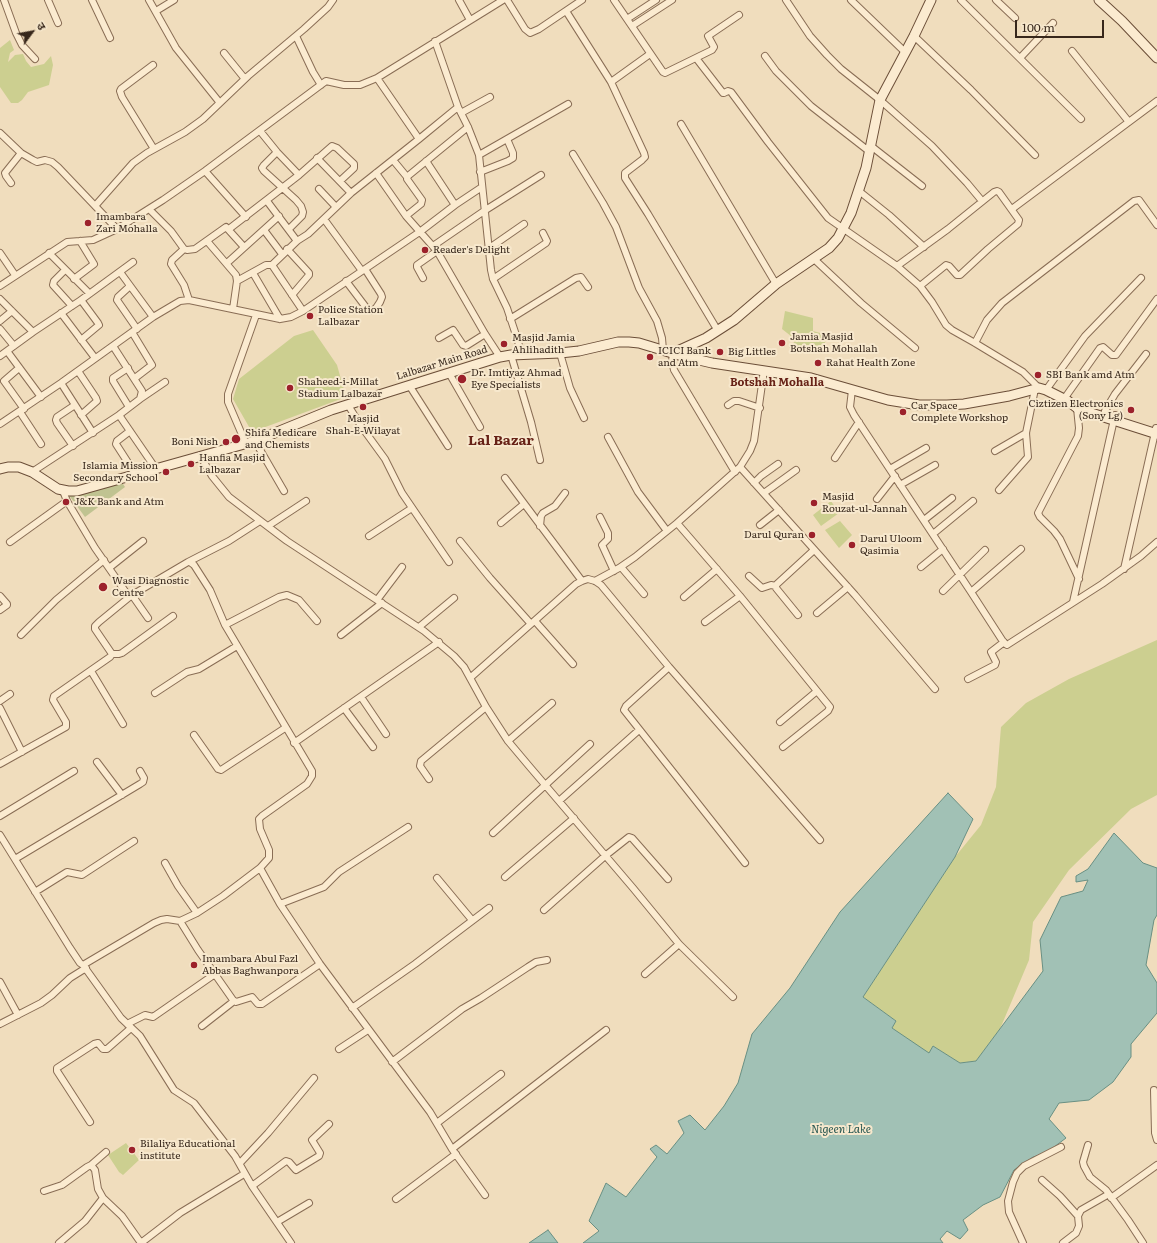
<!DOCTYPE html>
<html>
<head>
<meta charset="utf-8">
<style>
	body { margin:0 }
	#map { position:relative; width:1157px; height:1243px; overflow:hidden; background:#f0ddbd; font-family:Literata,"Noto Sans Devanagari",serif }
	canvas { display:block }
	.north { position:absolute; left:12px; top:12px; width:40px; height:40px; -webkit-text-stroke:3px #f7e8cd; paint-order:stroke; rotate:58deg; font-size:11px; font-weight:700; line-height:16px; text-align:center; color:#37271b }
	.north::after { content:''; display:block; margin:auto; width:14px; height:18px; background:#37271b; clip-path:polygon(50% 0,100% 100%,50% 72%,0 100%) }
	.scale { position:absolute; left:1015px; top:20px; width:89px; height:18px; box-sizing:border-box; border:2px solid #37271b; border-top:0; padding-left:5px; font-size:12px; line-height:14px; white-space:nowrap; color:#37271b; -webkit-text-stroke:3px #f7e8cd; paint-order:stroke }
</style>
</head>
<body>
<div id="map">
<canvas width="1157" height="1243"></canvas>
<div class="north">उ</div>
<div class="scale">100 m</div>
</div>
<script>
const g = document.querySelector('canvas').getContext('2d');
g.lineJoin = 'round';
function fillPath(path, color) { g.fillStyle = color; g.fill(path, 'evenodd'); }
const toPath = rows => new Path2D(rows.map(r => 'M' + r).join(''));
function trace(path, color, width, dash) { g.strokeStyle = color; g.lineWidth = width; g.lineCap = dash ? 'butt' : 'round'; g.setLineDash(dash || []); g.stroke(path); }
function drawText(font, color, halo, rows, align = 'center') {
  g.font = font + ' Literata,serif'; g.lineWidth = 4; g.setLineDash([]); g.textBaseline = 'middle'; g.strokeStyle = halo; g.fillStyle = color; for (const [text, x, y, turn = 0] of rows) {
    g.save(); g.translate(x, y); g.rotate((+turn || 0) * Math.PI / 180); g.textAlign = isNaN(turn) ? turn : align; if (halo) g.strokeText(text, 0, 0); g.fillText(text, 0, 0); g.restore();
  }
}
const green = toPath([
	[10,40,14,50,10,53,8,62,15,55,23,54,26,61,31,67,44,64,51,56,53,65,49,85,28,92,22,100,18,103,11,103,0,87,0,48],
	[785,311,813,318,813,331,827,335,822,354,808,350,806,353,789,348,796,340,782,329],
	[313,330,337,365,346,397,252,432,233,399,239,379,294,336],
	[831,501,839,513,821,526,813,515],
	[840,521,852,535,839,548,825,530],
	[1157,640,1157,795,1131,809,1069,870,1033,922,1029,960,1000,1029,976,1061,960,1063,933,1046,929,1054,892,1028,896,1021,863,997,955,857,981,825,996,787,1001,727,1026,703,1069,679],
	[126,1143,139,1160,123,1175,119,1172,108,1155]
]);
const cemetery = toPath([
	[121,481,125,487,85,517,68,494]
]);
const water = toPath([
	[948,793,973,819,955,857,863,997,896,1021,892,1028,929,1053,933,1046,960,1063,976,1061,1043,971,1040,940,1061,897,1083,891,1088,880,1076,882,1076,876,1088,869,1114,833,1143,863,1157,868,1157,915,1154,920,1146,965,1157,983,1157,1013,1131,1044,1131,1057,1113,1082,1089,1100,1059,1103,1049,1119,1066,1138,1046,1153,1033,1157,1014,1170,1000,1197,983,1205,963,1220,968,1230,960,1239,947,1231,940,1239,943,1243,583,1243,599,1231,589,1221,606,1183,626,1197,657,1157,650,1149,656,1145,667,1154,684,1133,678,1121,690,1115,705,1130,724,1106,738,1083,752,1034,790,988,840,912,948,793],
	[548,1230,558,1243,529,1243,548,1230]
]);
const street = toPath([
	[4,0,16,33,22,45,35,59],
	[48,0,58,23],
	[92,0,110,38],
	[149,0,176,48,220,103],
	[459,0,470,20],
	[507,0,525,29,530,33,539,29,582,0],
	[614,0,663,72,665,73,712,50,714,47,708,36,739,15],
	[786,0,810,36,827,55,841,69,880,100,932,146,967,183,982,201],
	[851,0,905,52],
	[961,0,1081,119],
	[996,0,1015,18],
	[156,11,174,0],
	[566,11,611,82,644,153,645,157,642,160,625,173,625,178,648,214,718,331],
	[627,19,656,0],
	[632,26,672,0],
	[296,36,313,72,321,85],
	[914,36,971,90,1035,155],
	[435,41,458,107,468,127,479,155,491,270,493,279,507,308,518,341,521,355],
	[1072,51,1129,122],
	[224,53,245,79],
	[765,56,776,71,811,106,870,152],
	[696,58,723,93,724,93,728,91,731,92,768,142,828,218,897,266,920,286,932,302,946,325,952,330,975,343,1023,372,1039,388],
	[1020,58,1053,23],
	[153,65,121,89,120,91,122,97,154,149],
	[377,78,419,139],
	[611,82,650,54],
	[461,113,490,97],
	[681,124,776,284],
	[260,131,277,152,299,175],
	[0,133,21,153,33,160,37,162,45,160,52,162,58,167,117,229],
	[871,146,922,186],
	[277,152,264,165,262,168,264,171,296,200,301,206,303,212,302,216,289,229],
	[573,154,603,203,616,227,639,288,657,321,662,338,663,350],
	[479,155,568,104],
	[317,158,351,193],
	[393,160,407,177],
	[426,161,455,205],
	[205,171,246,217],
	[480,172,508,161,513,158,513,153,507,139],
	[376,173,406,216,437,251,485,334,500,357],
	[11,183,6,176,5,173,21,153],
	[319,189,336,207],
	[859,191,889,215,924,247],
	[267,201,297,241],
	[95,206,133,163,147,153,185,132,203,119,248,76,304,29,328,7,333,0],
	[149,209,171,231,184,249,187,250,195,249,226,227,244,247],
	[1012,209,1157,101],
	[406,216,421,204,422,200,407,179,408,176,468,127],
	[324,219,362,271],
	[229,229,299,175,332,146,337,148,354,164,354,168,340,181],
	[264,230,282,254],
	[207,241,236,275,237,281,233,309],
	[433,246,484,211,541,175],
	[184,249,172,260,171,264,184,285,189,300],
	[287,249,309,273,309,275,292,295],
	[488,249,524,224],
	[0,253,15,275],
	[49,253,89,293],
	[814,259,861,303,915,348],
	[227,263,279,216],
	[272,265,297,241,308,234,351,193,419,139,458,107],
	[897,266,948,229,994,192,997,191,999,192,1019,220,1018,224,988,249,960,275,957,275,949,266,946,265,920,286],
	[65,270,54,281,53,285,72,306],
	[120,272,153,317],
	[253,273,280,319],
	[423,278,417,267,417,265,437,251],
	[74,279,94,264,80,241],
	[493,279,546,243,547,241,543,233],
	[237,281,266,265,272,265,303,311],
	[346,281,368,310,372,311,376,308,380,302,382,297,381,294,365,269],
	[0,286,67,242,93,240,117,229,163,200,205,171,326,81,344,85,360,85,377,78,503,0],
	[130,286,118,297,117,300,137,329],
	[0,299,33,332],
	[81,300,98,323,99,325,81,340],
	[61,313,95,358],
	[510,319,576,278,581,277,588,287],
	[0,321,12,311],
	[0,329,14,346],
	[132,332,152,365,135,378],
	[439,338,453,330,463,345,466,346,485,334],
	[975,343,987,320,1002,303,1134,201,1139,200,1157,225],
	[7,351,41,397],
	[560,353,570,388,584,418],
	[673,353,672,361,674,370,735,472],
	[511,355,531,422,540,460],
	[0,356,33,332,81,300,133,262],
	[19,368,4,381,24,409],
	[128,368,113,378,113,381,129,407],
	[78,371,96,398,97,401,81,415],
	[449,373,480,427],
	[61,383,93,433],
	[409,385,448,446],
	[852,390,850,407,854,415,971,592,1004,643,1007,645,1102,584,1141,556,1157,542],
	[1046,390,1085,336,1141,278],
	[140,399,165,382],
	[1064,399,1100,348,1103,347,1112,355,1116,355,1157,299],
	[348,405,361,426,385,459,402,493,449,562],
	[728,405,734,401,739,401,760,408],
	[1077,408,1079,428,1078,436,1038,513,1040,517,1054,531,1060,539,1079,579],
	[1105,411,1115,394,1146,354],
	[20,412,41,444],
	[119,415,156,469],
	[0,424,61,383,153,317,180,301,189,300,280,319,291,317,303,311,421,231,455,205,482,187],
	[130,431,117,441,116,444,136,475],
	[608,437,638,492,667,531],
	[255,441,284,491],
	[246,444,228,402,228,394,256,315],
	[73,446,57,423,56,420,57,417,75,405],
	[995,451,1026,433],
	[201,457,212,476,229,497,287,541,424,631,454,656,464,667,486,707,508,741,529,766,633,888,679,944,733,997],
	[835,458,859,422],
	[740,467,855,595,935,689],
	[890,469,926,448],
	[32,472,119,415,140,399,142,391,113,346],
	[505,478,582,581],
	[754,483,761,476,778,464],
	[900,485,935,465],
	[999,490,1028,457,1026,433,1035,389],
	[63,491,67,501,95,548,127,594,132,595,148,618],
	[764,493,796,470],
	[877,499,895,476],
	[600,517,608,533,608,539,602,545,603,547,614,571],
	[924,520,952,498],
	[501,523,524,504],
	[677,523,740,596,830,707,828,711,783,747],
	[760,525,779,510],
	[268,526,306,501],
	[540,526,541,516,543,513,555,506,565,493],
	[933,534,973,501],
	[369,536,412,508],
	[460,541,490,578,531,624],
	[10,542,67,501],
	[621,567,644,594],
	[921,567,943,549],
	[109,568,143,541],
	[1124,569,1156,428],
	[749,576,762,588,771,585,776,586],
	[595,581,619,568,635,557,677,523,740,467,750,451,754,441,764,370],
	[943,591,985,550],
	[971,592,1021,549],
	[0,596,7,604,7,605,0,610],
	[684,597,717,569],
	[377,600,402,567],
	[1073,602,1115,415],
	[817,613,848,587],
	[798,615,776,588,776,586,777,584,814,550],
	[535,621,573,664],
	[705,622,740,596],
	[225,625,279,597,287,595,299,600,317,621],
	[419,627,454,598],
	[21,635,56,600,104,560],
	[341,635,382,603],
	[112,654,119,654,122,653,173,616],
	[669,667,626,706,624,710,745,863],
	[91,671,123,724],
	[470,678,576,584,582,581,588,579,595,581,601,585,669,667,820,840],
	[968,679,995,665,996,662,991,652,1004,642],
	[155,693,187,672,199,669,237,646],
	[361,697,386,734],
	[0,701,10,694],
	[0,708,22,752],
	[344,708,373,747],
	[780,722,817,691],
	[194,735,218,769,221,770,285,728],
	[508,741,552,703],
	[294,743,439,642],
	[97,762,122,795],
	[0,764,66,727,66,722,53,700,54,696,110,657,112,654,95,629,95,626,99,622,132,595,188,562,229,541,260,521],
	[429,779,420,766,421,761,486,707],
	[559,801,639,730],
	[0,816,74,771],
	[493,833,590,744],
	[0,835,70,948,80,963,83,965,154,923,161,920,167,919,180,921,197,913,223,896,260,868,269,858,269,850,260,829,259,819,262,816,307,784,312,776,312,771,225,625,210,590,194,565,190,562],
	[15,859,140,784,143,782,144,778,140,771],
	[165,863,178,886,197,913],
	[260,868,280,904,320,964,430,1112,452,1149,485,1195],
	[505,877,574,818],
	[437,878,472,920],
	[35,892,67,872,82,875,134,841],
	[280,904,324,887,339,872,408,827],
	[544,910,605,856,629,837,632,838,668,879],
	[180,921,198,950,233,1000,236,1002,252,997,258,1004,262,1004,320,964],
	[83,965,121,1018,140,1036,174,1090,194,1103,235,1156,252,1186,291,1243],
	[645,974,679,944],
	[0,982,18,1015],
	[352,1008,415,964,489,908],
	[0,1024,41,1003,52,995,70,978,86,968],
	[127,1024,145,1015,153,1017,215,974],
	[202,1026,234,1001],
	[339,1049,368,1030],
	[392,1062,462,1009,481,998,528,967,536,962,547,960],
	[1154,1090,1155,1133,1157,1140],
	[90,1122,57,1071,57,1068,94,1044,98,1043,103,1049,107,1049,131,1028],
	[437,1123,501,1074],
	[1088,1145,1083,1162,1084,1166,1090,1177,1106,1190,1128,1220,1143,1243],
	[452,1149,606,1030],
	[240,1163,268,1133,314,1078],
	[91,1165,106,1152],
	[1042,1180,1060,1196,1078,1216],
	[252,1186,286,1161,289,1162,296,1170,319,1156,320,1153,312,1140,329,1124],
	[44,1191,62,1185,87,1167,91,1165,95,1170,98,1189,103,1198],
	[1111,1198,1157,1165],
	[396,1199,456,1154],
	[277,1222,309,1203],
	[59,1243,85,1221,103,1198,122,1216,141,1243],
	[141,1243,180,1213,244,1174],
	[1023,1243,1009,1212,1008,1201,1013,1182,1017,1173,1024,1166,1061,1147],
	[1063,1243,1076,1233,1079,1226,1078,1216,1081,1210,1109,1194]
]);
const secondary = toPath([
	[1099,0,1122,21,1157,58],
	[673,353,706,338,734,320,776,284,829,248,838,238,851,213,866,168,880,100,914,36,931,0],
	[0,469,8,467,19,467,32,472,58,489,68,491,77,491,255,441,331,410,500,357,511,355,560,353,579,351,618,342,629,342,639,343,682,356,712,363,811,378,888,400,919,405,947,405,964,404,1009,396,1039,388,1046,390,1068,401,1077,408,1085,411,1157,434]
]);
const markers = [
	[88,223,4,"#9c212b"],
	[425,250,4,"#9c212b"],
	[310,316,4,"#9c212b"],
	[782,343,4,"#9c212b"],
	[504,344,4,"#9c212b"],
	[720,352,4,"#9c212b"],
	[650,357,4,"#9c212b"],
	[818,363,4,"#9c212b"],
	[1038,375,4,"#9c212b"],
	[462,379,5,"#9c212b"],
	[290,388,4,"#9c212b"],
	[363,407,4,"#9c212b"],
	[1131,410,4,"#9c212b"],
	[903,412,4,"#9c212b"],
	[236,439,5,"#9c212b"],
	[226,442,4,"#9c212b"],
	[191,464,4,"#9c212b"],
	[166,472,4,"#9c212b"],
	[66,502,4,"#9c212b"],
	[814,503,4,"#9c212b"],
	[812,535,4,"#9c212b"],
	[852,545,4,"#9c212b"],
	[103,587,5,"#9c212b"],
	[194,965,4,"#9c212b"],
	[132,1150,4,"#9c212b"]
];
const poiNames = [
	["Imambara",96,217],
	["Zari Mohalla",96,229],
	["Reader's Delight",433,250],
	["Police Station",318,310],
	["Lalbazar",318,322],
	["Jamia Masjid",790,337],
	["Botshah Mohallah",790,349],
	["Masjid Jamia",512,338],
	["Ahlihadith",512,350],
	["ICICI Bank",658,351],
	["and Atm",658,363],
	["Big Littles",728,352],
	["Rahat Health Zone",826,363],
	["Dr. Imtiyaz Ahmad",471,373],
	["Eye Specialists",471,385],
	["SBI Bank amd Atm",1046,375],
	["Shaheed-i-Millat",298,382],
	["Stadium Lalbazar",298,394],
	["Ciztizen Electronics",1123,404,"right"],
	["(Sony Lg)",1123,416,"right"],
	["Car Space",911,406],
	["Complete Workshop",911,418],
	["Masjid",363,419,"center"],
	["Shah-E-Wilayat",363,431,"center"],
	["Shifa Medicare",245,433],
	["and Chemists",245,445],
	["Boni Nish",218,442,"right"],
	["Hanfia Masjid",199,458],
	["Lalbazar",199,470],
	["Islamia Mission",158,466,"right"],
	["Secondary School",158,478,"right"],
	["Masjid",822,497],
	["Rouzat-ul-Jannah",822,509],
	["J&K Bank and Atm",74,502],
	["Darul Quran",804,535,"right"],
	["Darul Uloom",860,539],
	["Qasimia",860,551],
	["Wasi Diagnostic",112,581],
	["Centre",112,593],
	["Imambara Abul Fazl",202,959],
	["Abbas Baghwanpora",202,971],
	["Bilaliya Educational",140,1144],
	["institute",140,1156]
];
const streetNames = [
	["Lalbazar Main Road",442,363,-17]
];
const neighbourhoodNames = [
	["Botshah Mohalla",777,383]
];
const waterNames = [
	["Nigeen Lake",841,1130]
];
const districtNames = [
	["Lal Bazar",501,441]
];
fillPath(green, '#cccf90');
fillPath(cemetery, '#c0c391');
fillPath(water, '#a1c1b5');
trace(water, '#688f83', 1);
trace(street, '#896d55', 8);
trace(secondary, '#6b4e38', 11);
trace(street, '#fbebd0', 6);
trace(secondary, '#fbebd0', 9);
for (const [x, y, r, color] of markers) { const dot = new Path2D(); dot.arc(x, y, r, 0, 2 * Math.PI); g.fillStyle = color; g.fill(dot); trace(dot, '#f7e8cd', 1.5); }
drawText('10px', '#37271b', '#f7e8cd', poiNames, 'left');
drawText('10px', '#37271b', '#f7e8cd', streetNames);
drawText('bold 11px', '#672217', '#f7e8cd', neighbourhoodNames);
drawText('italic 11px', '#295852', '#f7e8cd', waterNames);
drawText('bold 14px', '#672217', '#f7e8cd', districtNames);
</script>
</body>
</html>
